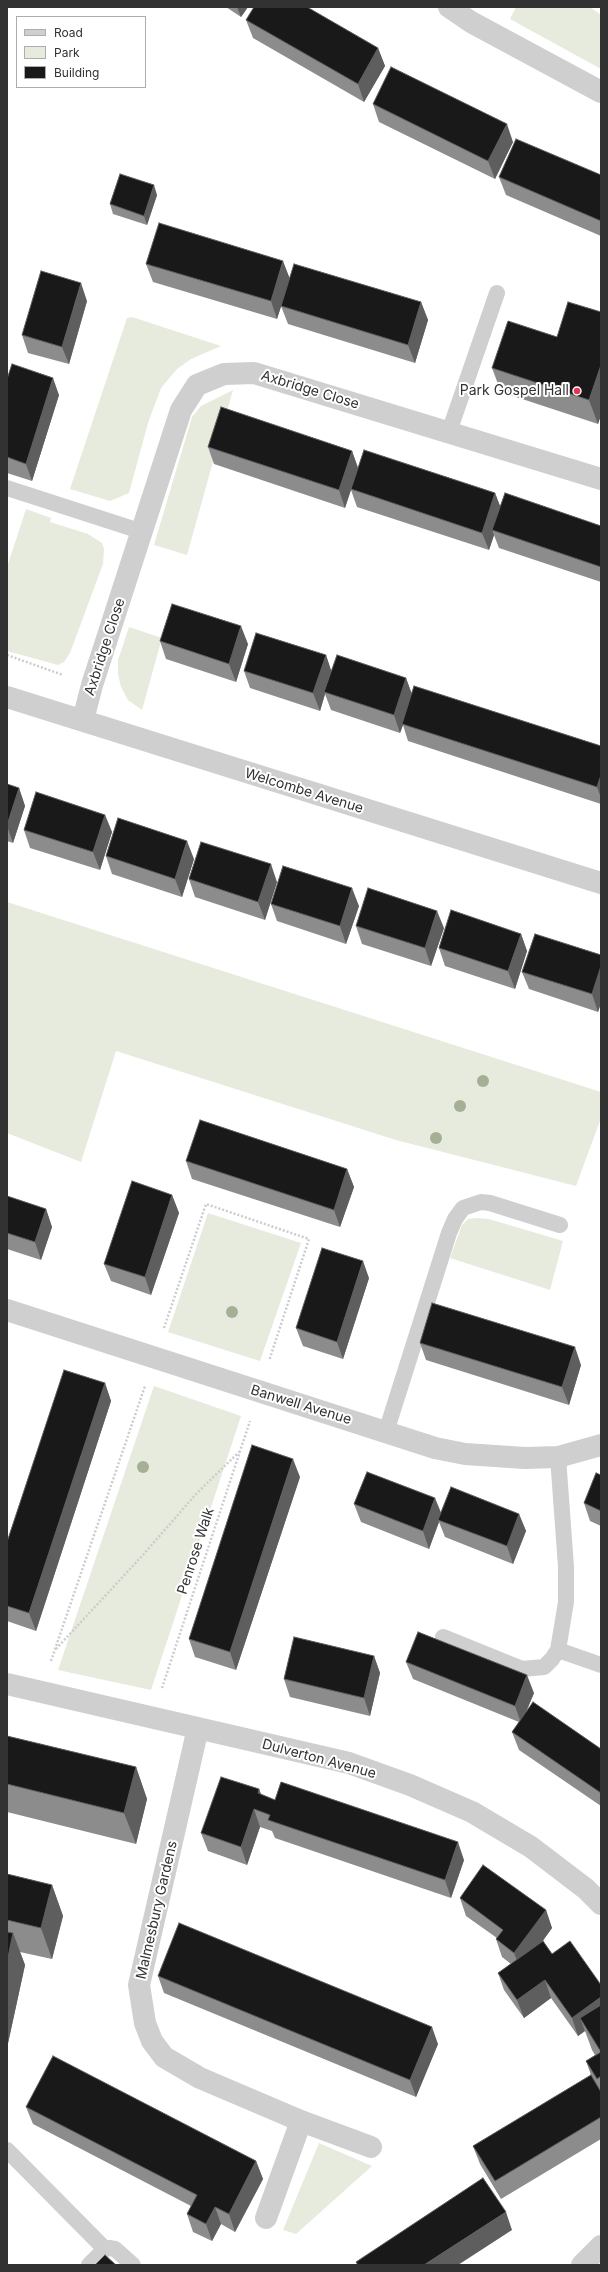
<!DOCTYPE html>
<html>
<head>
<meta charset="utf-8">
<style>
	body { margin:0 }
	#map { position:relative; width:608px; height:2272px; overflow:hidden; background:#fff; font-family:Inter,sans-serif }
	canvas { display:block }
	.frame { position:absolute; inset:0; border:8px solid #323232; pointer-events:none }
	.legend { position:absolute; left:16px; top:16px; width:130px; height:72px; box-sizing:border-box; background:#fff; border:1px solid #adadad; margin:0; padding:5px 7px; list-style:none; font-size:12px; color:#323232 }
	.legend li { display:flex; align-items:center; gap:8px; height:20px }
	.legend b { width:20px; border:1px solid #adadad }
</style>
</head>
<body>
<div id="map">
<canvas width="608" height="2272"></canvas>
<div class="frame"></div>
<ul class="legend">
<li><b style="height:5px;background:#cfcfcf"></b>Road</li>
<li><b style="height:11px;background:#e6ebdd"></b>Park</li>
<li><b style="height:11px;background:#191919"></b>Building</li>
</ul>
</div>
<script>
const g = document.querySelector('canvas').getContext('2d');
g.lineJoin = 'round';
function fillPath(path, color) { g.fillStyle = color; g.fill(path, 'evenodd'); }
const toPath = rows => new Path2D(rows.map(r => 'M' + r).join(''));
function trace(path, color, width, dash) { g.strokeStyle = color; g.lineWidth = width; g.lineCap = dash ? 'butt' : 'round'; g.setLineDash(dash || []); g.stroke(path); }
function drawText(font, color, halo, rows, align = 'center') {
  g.font = font + ' Inter,sans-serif'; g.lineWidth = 4; g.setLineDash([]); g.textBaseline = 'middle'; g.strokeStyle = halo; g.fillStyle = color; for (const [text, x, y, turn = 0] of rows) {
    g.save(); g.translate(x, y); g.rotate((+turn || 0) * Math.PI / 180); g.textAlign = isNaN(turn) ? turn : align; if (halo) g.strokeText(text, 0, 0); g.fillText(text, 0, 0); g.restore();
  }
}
const green = toPath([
	[516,7,590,7,601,15,601,69,510,19],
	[132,317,221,346,191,359,177,369,161,388,148,423,129,493,110,501,70,489,127,318],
	[233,390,187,555,154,545,192,417,201,406],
	[26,509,51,518,50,522,88,534,102,543,104,549,103,564,70,653,64,662,58,665,7,651,7,567],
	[129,627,162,638,142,710,128,700,121,687,118,674,118,660],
	[7,902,601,1092,601,1118,576,1186,396,1140,116,1051,81,1162,7,1133],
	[208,1213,301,1243,260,1361,168,1332],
	[477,1218,489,1219,563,1241,550,1290,450,1258,462,1225,468,1219],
	[154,1386,241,1416,151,1690,58,1670],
	[319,2143,372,2166,296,2234,283,2230]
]);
const path = toPath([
	[7,655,63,675],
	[164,1328,206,1204,309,1239,269,1361],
	[56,1649,142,1556,197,1493,239,1452],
	[51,1661,145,1386],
	[162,1688,250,1421]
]);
const service = toPath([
	[449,432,497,293],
	[7,488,143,532],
	[386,1432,449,1233,455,1219,463,1208,481,1202,490,1203,560,1225],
	[443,1637,522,1669,544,1667,552,1659,558,1650,566,1602,566,1567,558,1457],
	[558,1650,601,1665],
	[7,2150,105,2249],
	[89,2265,105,2249,109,2248,115,2249,133,2265]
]);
const minor = toPath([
	[7,697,601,883],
	[83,720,92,685,181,410,197,385,224,374,254,373,601,479],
	[7,1310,435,1448,465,1454,525,1458,558,1457,601,1445],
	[7,1684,349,1763,410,1785,472,1812,531,1847,586,1889,601,1904],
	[198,1728,139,1985,145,2023,152,2041,164,2057,200,2078,301,2121,371,2147],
	[266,2218,301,2121],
	[582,2265,601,2246]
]);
const tertiary = toPath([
	[449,7,471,22,601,92]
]);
const trees = [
	[483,1081],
	[460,1106],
	[436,1138],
	[232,1312],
	[143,1467]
];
const wall = toPath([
	[226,7,248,7,241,17],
	[246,20,378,48,385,66,364,102,253,38],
	[373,104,513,142,495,179,379,122],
	[601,175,601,236,506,195,499,177],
	[157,195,147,225,113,214,110,204],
	[146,264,290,279,421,302,428,320,415,363,288,324,281,306,277,319,153,282],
	[87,301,69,364,28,353,22,335],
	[601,312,601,415,598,424,501,392,492,368,557,337],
	[7,379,59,395,32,481,7,473],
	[208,447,352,451,358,468,495,493,500,506,601,526,601,582,499,548,494,535,489,550,357,507,351,490,345,508,214,464],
	[160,641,248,644,236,682,166,659],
	[326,655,331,671,406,678,412,694,601,746,601,804,408,741,403,725,400,733,331,710,325,694,320,711,250,688,244,671],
	[7,784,19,788,25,806,13,843,7,841],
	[105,815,112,832,100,870,30,848,24,830],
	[106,856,194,859,182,897,112,874],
	[189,879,277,882,265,920,195,897],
	[271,904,359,906,346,944,277,921],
	[356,926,444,928,431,966,362,944],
	[521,934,527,951,515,989,445,966,439,948],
	[601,966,601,1003,598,1012,529,989,522,972],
	[186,1161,347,1169,354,1187,340,1227,192,1179],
	[172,1195,179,1213,151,1295,111,1281,104,1264],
	[7,1196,46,1209,52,1227,41,1260,7,1249],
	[369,1278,343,1359,303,1346,296,1328],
	[420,1343,581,1365,569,1405,426,1360],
	[105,1383,111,1401,36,1631,7,1621,7,1542],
	[601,1475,601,1526,590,1521,584,1503],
	[300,1477,236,1670,195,1657,189,1639],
	[354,1504,441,1513,519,1514,526,1531,513,1564,445,1537,439,1522,429,1549,361,1522],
	[374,1656,380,1673,370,1716,290,1697,284,1679],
	[406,1662,534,1693,526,1713,601,1749,601,1806,519,1750,512,1732,519,1722,413,1679],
	[7,1736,136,1767,147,1799,136,1844,7,1812],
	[259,1789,261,1795,275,1800,464,1860,451,1898,275,1838,272,1831,260,1827,247,1865,208,1851,201,1833],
	[7,1874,52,1885,63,1916,52,1959,20,1952,25,1965,7,2048],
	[460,1898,546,1910,552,1928,542,1942,552,1954,601,1985,601,2139,501,2199,480,2164,473,2146,591,2075,586,2061,595,2055,592,2050,585,2031,578,2036,551,1998,524,2018,504,1990,498,1973,511,1964,502,1957,496,1939,497,1938,466,1916],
	[158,1976,438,2044,416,2097,164,1993],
	[26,2107,256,2161,263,2179,235,2232,221,2224,212,2241,193,2232,187,2214,191,2206,33,2124]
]);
const shadedWall = toPath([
	[237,7,248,7,241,17],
	[378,48,385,66,364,102,358,84],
	[507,124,513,142,495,179,488,161],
	[154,185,157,195,147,225,144,216],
	[283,261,290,279,277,319,271,301],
	[81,283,87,301,69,364,62,347],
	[421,302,428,320,415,363,408,345],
	[601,365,601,415,598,424,589,400],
	[53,378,59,395,32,481,26,464],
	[352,451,358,468,345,508,339,490],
	[495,493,502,511,492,530,494,535,489,550,482,533],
	[241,626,248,644,236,682,229,664],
	[326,655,332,673,324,692,325,694,320,711,313,693],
	[406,678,412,695,402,724,403,725,400,733,394,715],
	[601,775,601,798,597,787],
	[19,788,25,806,13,843,7,826,7,825],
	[105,815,112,832,100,870,93,852],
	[187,841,194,859,182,897,175,879],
	[271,864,277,882,265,920,258,902],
	[352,888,359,906,346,944,340,926],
	[437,911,444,928,431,966,425,948],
	[521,934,527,951,515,989,508,971],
	[601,966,601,1003,598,1012,592,994],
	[347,1169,354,1187,340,1227,334,1210],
	[172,1195,179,1213,151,1295,145,1277],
	[46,1209,52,1227,41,1260,35,1242],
	[363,1261,369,1278,343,1359,337,1342],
	[575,1347,581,1365,569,1405,562,1387],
	[105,1383,111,1401,36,1631,29,1613],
	[293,1459,300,1477,236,1670,230,1652],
	[435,1498,442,1515,438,1520,439,1522,429,1549,423,1531],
	[519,1514,526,1531,513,1564,507,1546],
	[374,1656,380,1673,370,1716,364,1698],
	[527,1675,534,1693,521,1723,515,1706],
	[136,1767,147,1799,136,1844,124,1813],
	[259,1789,266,1807,258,1793],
	[254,1809,260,1827,247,1865,241,1847],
	[458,1842,464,1860,451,1898,445,1880],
	[52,1885,63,1916,52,1959,41,1928],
	[546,1910,552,1928,521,1971,514,1953],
	[13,1933,25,1965,7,2048,7,1962],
	[545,1980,551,1998,524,2018,517,2000],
	[601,1997,601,2020,580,2018,585,2031,578,2036,572,2018],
	[432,2027,438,2044,416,2097,410,2080],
	[256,2161,263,2179,235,2232,229,2214],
	[215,2207,221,2224,212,2241,206,2224],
	[506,2212,512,2230,458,2265,424,2265]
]);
const building = toPath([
	[254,7,307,7,378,48,358,84,246,20,254,7],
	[391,67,507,124,488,161,373,104,391,67],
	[516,139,601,175,601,221,499,177,516,139],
	[120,174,154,185,144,216,110,204,120,174],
	[159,223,283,261,271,301,146,264,159,223],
	[294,264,421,302,408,345,281,306,294,264],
	[41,271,81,283,62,347,22,335,41,271],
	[568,302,601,312,601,365,589,400,492,368,508,321,557,337,568,302],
	[12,364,53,378,26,464,7,457,7,379,12,364],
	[221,407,352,451,339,490,208,447,221,407],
	[364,450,495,493,482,533,351,489,364,450],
	[505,493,601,526,601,567,492,530,505,493],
	[172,604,241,626,229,664,160,641,172,604],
	[256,633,326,655,313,693,244,671,256,633],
	[337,655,406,678,394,715,324,692,337,655],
	[414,686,601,746,601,775,597,787,402,724,414,686],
	[7,784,19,788,7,825,7,784],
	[36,792,105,815,93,852,24,830,36,792],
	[118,818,187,841,175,879,106,856,118,818],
	[201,842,271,864,258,902,189,879,201,842],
	[283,866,352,888,340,926,271,904,283,866],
	[368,888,437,911,425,948,356,926,368,888],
	[451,910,521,934,508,971,439,948,451,910],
	[535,934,601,955,601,966,592,994,522,972,535,934],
	[200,1120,347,1169,334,1210,186,1161,200,1120],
	[132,1181,172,1195,145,1277,104,1264,132,1181],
	[7,1196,46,1209,35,1242,7,1233,7,1196],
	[322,1248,363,1261,337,1342,296,1328,322,1248],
	[432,1303,575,1347,562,1387,420,1343,432,1303],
	[64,1370,105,1383,29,1613,7,1606,7,1542,64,1370],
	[252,1445,293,1459,230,1652,189,1639,252,1445],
	[367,1472,435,1498,423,1531,354,1504,367,1472],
	[596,1473,601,1475,601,1511,584,1503,596,1473],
	[451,1487,519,1514,507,1546,438,1520,451,1487],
	[418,1632,527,1675,515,1706,406,1662,418,1632],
	[294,1637,374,1656,364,1698,284,1679,294,1637],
	[533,1702,601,1749,601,1793,512,1732,533,1702],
	[7,1736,136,1767,124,1813,7,1784,7,1736],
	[221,1777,259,1789,258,1793,275,1800,281,1782,458,1842,445,1880,268,1820,270,1815,254,1809,241,1847,201,1833,221,1777],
	[483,1865,546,1910,514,1953,496,1939,503,1930,460,1898,483,1865],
	[7,1874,52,1885,41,1928,7,1920,7,1874],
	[179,1923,432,2027,410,2080,158,1976,179,1923],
	[7,1932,13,1933,7,1962,7,1932],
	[543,1941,552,1954,570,1941,601,1985,601,1997,572,2018,545,1980,517,2000,498,1973,543,1941],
	[601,2005,601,2076,597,2079,586,2061,601,2052,580,2018,601,2005],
	[53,2056,256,2161,229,2214,215,2207,206,2224,187,2214,197,2195,26,2107,53,2056],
	[591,2075,601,2092,601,2117,495,2181,473,2146,591,2075],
	[483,2178,506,2212,424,2265,358,2265,356,2262,483,2178],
	[105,2255,116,2265,95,2265,105,2255]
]);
const markers = [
	[577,391,4,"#e23a55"]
];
const streetNames = [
	["Axbridge Close",310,390,17],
	["Axbridge Close",105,647,-72],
	["Welcombe Avenue",304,791,17],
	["Banwell Avenue",301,1405,17],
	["Penrose Walk",196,1551,-72],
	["Dulverton Avenue",319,1759,15],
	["Malmesbury Gardens",157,1910,-77]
];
const poiNames = [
	["Park Gospel Hall",569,391]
];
fillPath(green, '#e6ebdd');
trace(path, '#ccc', 2.5, [2, 2]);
trace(service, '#cfcfcf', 16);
trace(minor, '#cfcfcf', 22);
trace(tertiary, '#cfcfcf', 22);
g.fillStyle = '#a4af95';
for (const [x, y] of trees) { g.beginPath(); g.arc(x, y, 6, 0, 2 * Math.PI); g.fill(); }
fillPath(wall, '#8c8c8c');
fillPath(shadedWall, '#5e5e5e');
fillPath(building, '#191919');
trace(building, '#5e5e5e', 1);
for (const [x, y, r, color] of markers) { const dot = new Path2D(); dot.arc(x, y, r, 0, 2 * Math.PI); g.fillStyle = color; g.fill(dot); trace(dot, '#fff', 1.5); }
drawText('14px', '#323232', '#fff', streetNames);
drawText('14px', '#323232', '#fff', poiNames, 'right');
</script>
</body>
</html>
